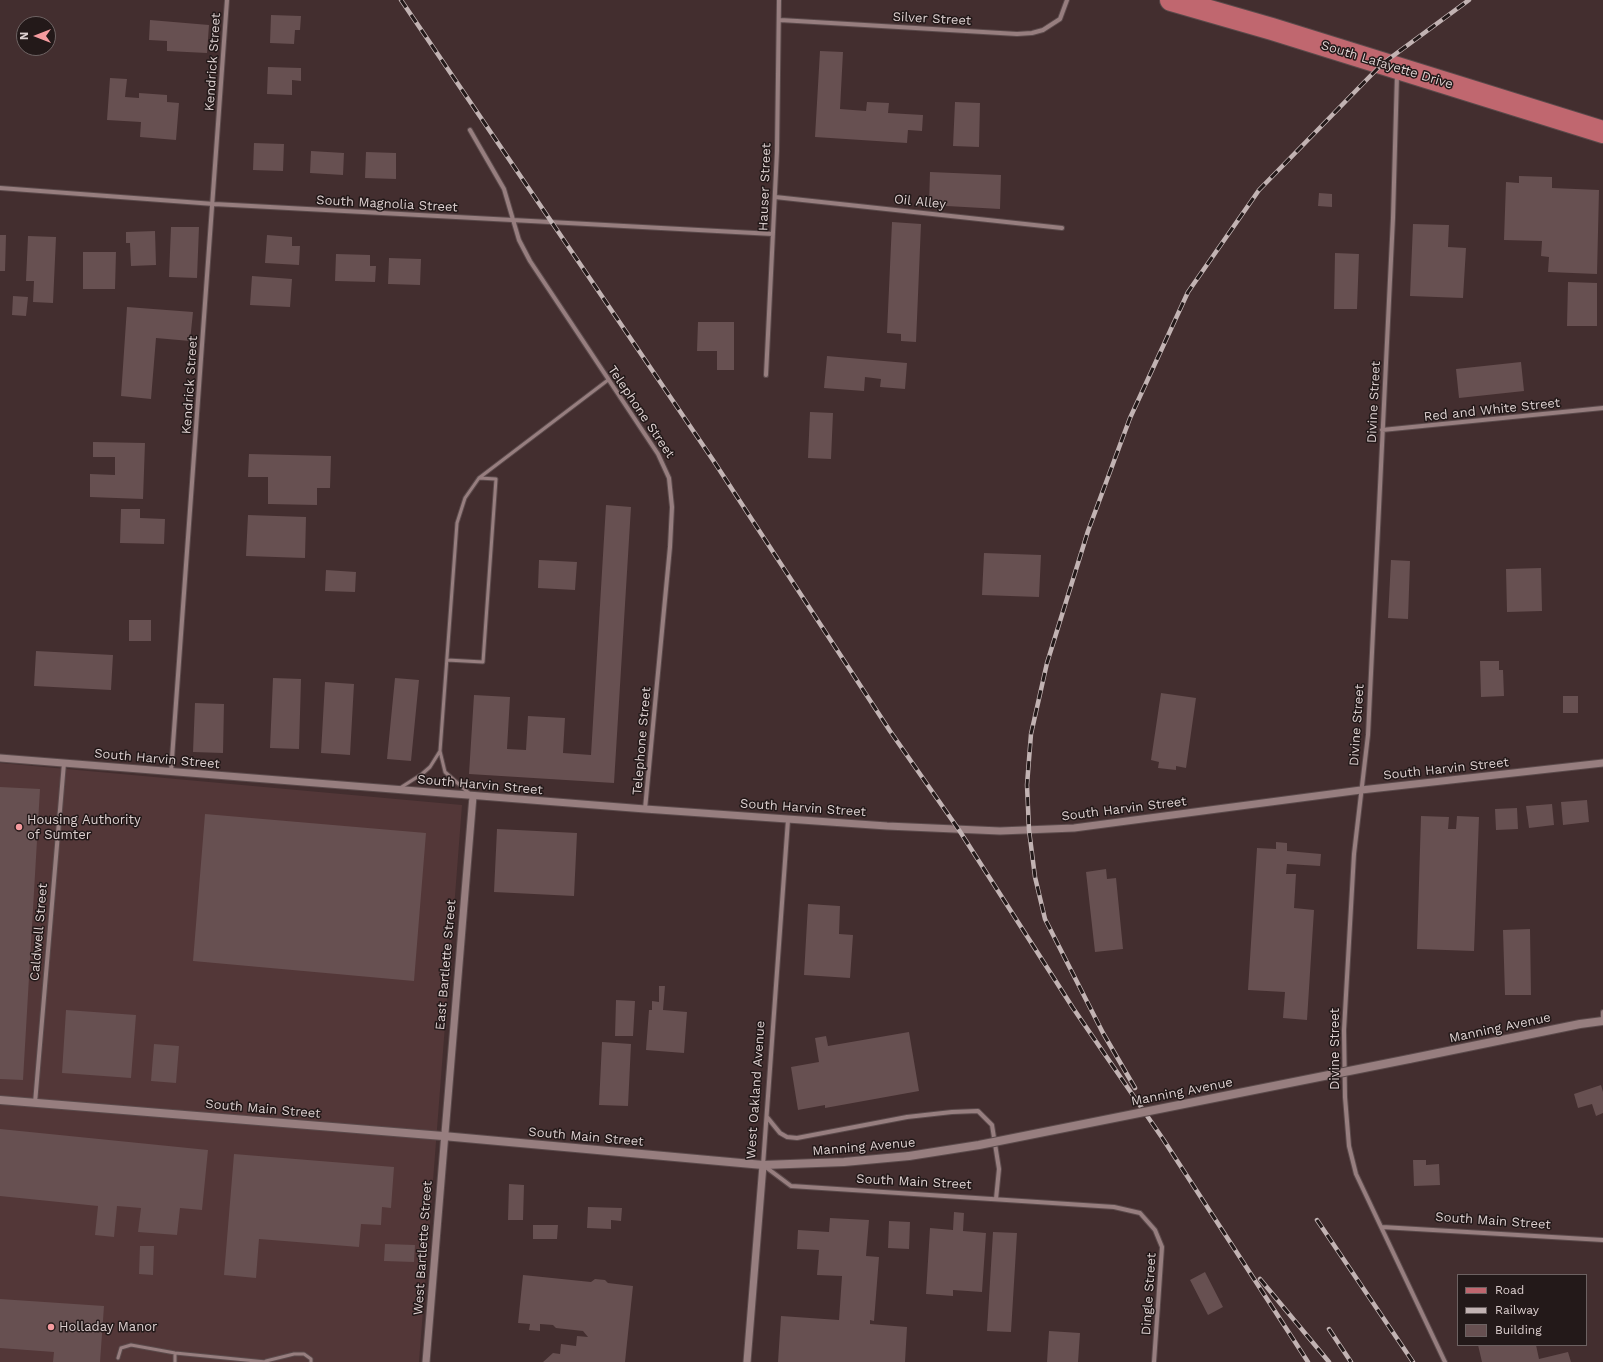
<!DOCTYPE html>
<html>
<head>
<meta charset="utf-8">
<style>
	body { margin:0 }
	#map { position:relative; width:1603px; height:1362px; overflow:hidden; background:#432e2f; font-family:"Work Sans",sans-serif }
	canvas { display:block }
	.legend { position:absolute; left:1457px; top:1274px; width:130px; height:72px; box-sizing:border-box; background:#231919; border:1px solid #6d6262; margin:0; padding:5px 7px; list-style:none; font-size:12px; color:#ddd0d0 }
	.legend li { display:flex; align-items:center; gap:8px; height:20px }
	.legend b { width:20px; border:1px solid #6d6262 }
	.north { position:absolute; left:16px; top:16px; width:40px; height:40px; box-sizing:border-box; background:#231919; border:1px solid #6d6262; border-radius:50%; rotate:270deg; font-size:11px; font-weight:700; line-height:16px; text-align:center; color:#ddd0d0 }
	.north::after { content:''; display:block; margin:auto; width:14px; height:18px; background:#f59b9f; clip-path:polygon(50% 0,100% 100%,50% 72%,0 100%) }
</style>
</head>
<body>
<div id="map">
<canvas width="1603" height="1362"></canvas>
<ul class="legend">
<li><b style="height:5px;background:#c0676f"></b>Road</li>
<li><b style="height:5px;background:#c2b3b3"></b>Railway</li>
<li><b style="height:11px;background:#675051"></b>Building</li>
</ul>
<div class="north">N</div>
</div>
<script>
const g = document.querySelector('canvas').getContext('2d');
g.lineJoin = 'round';
function fillPath(path, color) { g.fillStyle = color; g.fill(path, 'evenodd'); }
const toPath = rows => new Path2D(rows.map(r => 'M' + r).join(''));
function trace(path, color, width, dash) { g.strokeStyle = color; g.lineWidth = width; g.lineCap = dash ? 'butt' : 'round'; g.setLineDash(dash || []); g.stroke(path); }
function drawText(font, color, halo, rows, align = 'center') {
  g.font = font + ' "Work Sans",sans-serif'; g.lineWidth = 3; g.setLineDash([]); g.textBaseline = 'middle'; g.strokeStyle = halo; g.fillStyle = color; for (const [text, x, y, turn = 0] of rows) {
    g.save(); g.translate(x, y); g.rotate((+turn || 0) * Math.PI / 180); g.textAlign = isNaN(turn) ? turn : align; if (halo) g.strokeText(text, 0, 0); g.fillText(text, 0, 0); g.restore();
  }
}
const built = toPath([
	[0,763,462,805,419,1362,0,1362]
]);
const building = toPath([
	[271,15,301,16,300,30,295,30,294,44,270,43],
	[150,20,209,25,207,53,167,51,167,41,149,40],
	[820,51,843,52,840,109,866,111,867,102,889,103,888,113,923,115,922,131,908,130,907,143,815,137],
	[268,67,301,68,301,81,292,80,292,95,267,94],
	[110,78,127,79,125,97,139,98,139,93,167,95,167,102,179,103,176,140,140,137,141,122,107,120],
	[955,102,980,103,979,147,953,146],
	[254,143,284,144,283,171,253,170],
	[311,151,344,153,343,175,310,173],
	[366,152,396,153,396,179,365,178],
	[930,172,1001,175,1000,209,929,205],
	[1519,176,1552,177,1552,188,1599,190,1597,274,1548,272,1549,257,1541,256,1542,241,1504,240,1506,182,1519,183],
	[1319,193,1332,194,1332,207,1318,206],
	[892,222,921,224,916,342,901,341,901,334,887,333],
	[1413,224,1449,225,1448,247,1466,248,1463,298,1410,296],
	[171,227,199,227,197,278,169,277],
	[155,231,156,265,131,266,130,243,126,243,126,232],
	[0,235,6,235,5,271,0,271],
	[267,235,292,237,292,246,300,246,299,265,265,263],
	[28,236,56,237,53,303,33,302,34,281,26,281],
	[83,252,116,252,115,289,83,289],
	[1335,253,1359,254,1357,309,1334,309],
	[336,254,370,255,370,266,376,266,375,282,335,281],
	[389,258,421,259,420,285,388,284],
	[252,276,292,279,290,307,250,305],
	[1568,282,1597,283,1597,326,1567,326],
	[13,296,28,297,26,316,12,315],
	[127,307,193,312,190,341,156,338,151,399,121,396],
	[698,322,734,322,734,370,717,370,717,351,697,351],
	[827,356,907,363,905,389,880,387,881,379,865,377,864,391,824,388],
	[1521,362,1524,391,1459,398,1456,369],
	[810,412,833,413,831,459,808,458],
	[93,442,145,443,143,499,90,497,90,474,115,475,115,457,93,457],
	[249,454,331,456,330,488,317,488,317,505,268,504,268,477,248,477],
	[606,505,631,507,614,783,469,774,474,695,510,697,507,749,526,750,528,716,565,718,563,753,591,755],
	[121,509,140,509,140,518,165,519,164,544,120,543],
	[248,515,306,517,305,558,246,556],
	[984,553,1041,555,1039,597,982,595],
	[539,560,577,562,575,590,538,588],
	[1391,560,1410,561,1408,619,1388,618],
	[1541,568,1542,611,1507,612,1506,569],
	[326,570,356,572,355,592,325,591],
	[129,620,151,620,151,641,129,641],
	[36,651,113,655,111,690,34,686],
	[1480,661,1499,661,1499,670,1503,670,1504,696,1481,697],
	[273,678,301,679,299,749,270,748],
	[395,678,419,680,411,761,387,759],
	[325,682,354,684,350,755,321,753],
	[1161,693,1196,698,1186,768,1176,766,1176,770,1158,768,1159,762,1151,760],
	[1563,696,1578,696,1578,713,1563,713],
	[195,703,224,704,223,753,193,752],
	[0,787,40,789,23,1080,0,1079],
	[1587,800,1589,822,1563,825,1561,802],
	[1552,804,1554,825,1529,828,1526,806],
	[1517,808,1518,829,1496,830,1495,809],
	[205,814,426,833,414,981,193,961],
	[1421,816,1449,817,1448,829,1456,829,1457,816,1479,817,1474,951,1417,949],
	[497,829,577,833,574,896,494,892],
	[1276,842,1287,843,1287,851,1321,854,1320,866,1287,864,1286,874,1296,874,1294,908,1314,910,1307,1020,1283,1018,1285,992,1248,990,1257,848,1276,849],
	[1106,869,1107,879,1116,878,1123,949,1095,952,1086,872],
	[808,904,840,906,839,934,853,935,850,978,804,975],
	[1530,929,1531,995,1505,995,1503,930],
	[659,986,665,986,663,1010,687,1012,684,1053,646,1050,649,1010,652,1010,652,1001,659,1002],
	[616,1000,635,1001,633,1036,615,1036],
	[66,1010,136,1015,131,1078,62,1073],
	[909,1032,919,1091,825,1108,825,1105,798,1110,791,1067,819,1062,815,1038,826,1036,828,1046],
	[602,1042,631,1044,628,1106,599,1105],
	[154,1044,179,1046,176,1083,151,1081],
	[1601,1085,1603,1092,1603,1113,1596,1116,1592,1104,1578,1108,1574,1094],
	[0,1129,208,1150,202,1210,180,1208,177,1235,138,1232,141,1208,117,1206,114,1237,95,1235,98,1206,0,1196],
	[234,1154,394,1167,391,1208,382,1207,381,1225,361,1224,359,1247,259,1239,256,1278,224,1275],
	[1413,1160,1426,1160,1426,1165,1439,1164,1440,1185,1414,1186],
	[509,1184,524,1185,523,1220,508,1220],
	[588,1207,622,1208,621,1221,611,1220,611,1229,587,1228],
	[954,1212,964,1213,963,1231,986,1233,982,1292,953,1290,953,1296,926,1294,930,1228,953,1230],
	[830,1218,869,1220,866,1256,879,1257,874,1321,870,1320,870,1324,907,1327,905,1362,778,1362,781,1316,839,1320,842,1276,817,1275,819,1250,797,1249,798,1230,829,1232],
	[889,1221,910,1222,909,1249,888,1248],
	[533,1225,558,1225,557,1239,533,1239],
	[993,1232,1017,1233,1011,1332,987,1331],
	[385,1244,415,1245,414,1262,384,1261],
	[140,1246,154,1246,153,1275,139,1274],
	[1205,1272,1223,1307,1208,1315,1190,1280],
	[523,1275,591,1282,595,1279,605,1280,608,1283,633,1286,625,1362,543,1362,553,1353,560,1354,561,1344,576,1346,577,1336,588,1337,583,1331,556,1328,553,1325,540,1324,540,1331,529,1330,530,1324,518,1323],
	[0,1299,104,1306,100,1362,53,1362,54,1352,0,1348],
	[1049,1331,1080,1333,1078,1362,1047,1362],
	[1478,1345,1536,1345,1539,1359,1568,1352,1571,1362,1482,1362]
]);
const service = toPath([
	[447,660,483,662,496,479,479,478],
	[400,788,422,774,430,767,440,751],
	[470,794,445,772,440,751,457,523,465,498,479,478,608,380],
	[118,1358,121,1348,131,1345,175,1353,266,1362],
	[266,1361,294,1354,304,1354,311,1359,311,1362],
	[175,1362,175,1353]
]);
const minor = toPath([
	[780,20,1017,34,1032,33,1043,30,1060,19,1067,0],
	[1397,75,1393,218,1368,735,1354,854,1344,1030,1345,1097,1349,1146,1356,1174,1445,1362],
	[470,130,504,189,519,240,530,261,658,454,669,478,672,507,670,547,645,809],
	[0,188,214,204,773,234],
	[775,197,1062,228],
	[766,375,777,151,779,0],
	[1382,430,1603,408],
	[171,772,227,0],
	[788,820,763,1165,791,1186,1114,1207,1140,1213,1155,1230,1162,1247,1154,1362],
	[1603,1021,1603,1012],
	[35,1103,64,763],
	[767,1117,780,1133,787,1137,797,1138,907,1117,952,1112,978,1111,992,1125,999,1169,996,1199],
	[1382,1227,1603,1240]
]);
const tertiary = toPath([
	[0,758,645,809,887,826,1000,831,1074,828,1361,790,1603,763],
	[426,1362,473,796],
	[747,1362,763,1165]
]);
const secondary = toPath([
	[1409,1059,1580,1024,1603,1021],
	[0,1100,443,1136,763,1165,844,1162,909,1156]
]);
const primary = toPath([
	[1171,0,1272,29,1603,132]
]);
const rail = toPath([
	[401,0,713,460,890,731,959,830,1073,1008,1163,1139,1308,1362],
	[1135,1088,1103,1033,1045,919,1035,877,1029,830,1027,785,1031,734,1047,663,1088,531,1130,418,1188,292,1259,190,1382,64,1469,0],
	[1317,1220,1413,1362],
	[1260,1279,1329,1362],
	[1329,1329,1351,1362]
]);
const secondaryBridge = toPath([
	[909,1156,979,1145,1409,1059]
]);
const markers = [
	[19,827,4,"#f59b9f"],
	[51,1327,4,"#f59b9f"]
];
const streetNames = [
	["Silver Street",932,19,3],
	["Kendrick Street",213,62,-86],
	["South Lafayette Drive",1387,65,17],
	["Hauser Street",765,187,-88],
	["Oil Alley",920,202,6],
	["South Magnolia Street",387,204,3],
	["Kendrick Street",190,385,-86],
	["Divine Street",1374,402,-87],
	["Red and White Street",1492,410,-6],
	["Telephone Street",641,412,56],
	["Divine Street",1357,725,-86],
	["Telephone Street",642,741,-85],
	["South Harvin Street",157,759,5],
	["South Harvin Street",1446,769,-6],
	["South Harvin Street",480,785,5],
	["South Harvin Street",803,808,4],
	["South Harvin Street",1124,809,-7],
	["Caldwell Street",39,932,-85],
	["East Bartlette Street",446,965,-85],
	["Manning Avenue",1500,1028,-12],
	["Divine Street",1335,1049,-90],
	["West Oakland Avenue",756,1090,-86],
	["Manning Avenue",1182,1092,-11],
	["South Main Street",263,1109,5],
	["South Main Street",586,1137,5],
	["Manning Avenue",864,1147,-5],
	["South Main Street",914,1182,3],
	["South Main Street",1493,1221,4],
	["West Bartlette Street",423,1248,-86],
	["Dingle Street",1149,1294,-86]
];
const poiNames = [
	["Housing Authority",27,820],
	["of Sumter",27,835],
	["Holladay Manor",59,1327]
];
fillPath(built, '#533738');
fillPath(building, '#675051');
trace(service, '#5b4a4b', 5);
trace(minor, '#5b4a4b', 6);
trace(tertiary, '#5b4a4b', 9);
trace(secondary, '#5b4a4b', 10);
trace(primary, '#5b4a4b', 24);
trace(service, '#977e7f', 3);
trace(minor, '#977e7f', 4);
trace(tertiary, '#977e7f', 7);
trace(secondary, '#977e7f', 8);
trace(primary, '#c0676f', 22);
trace(rail, '#c2b3b3', 4.5);
trace(rail, '#231919', 3, [9]);
trace(secondaryBridge, '#5b4a4b', 10, []);
trace(secondaryBridge, '#977e7f', 8);
for (const [x, y, r, color] of markers) { const dot = new Path2D(); dot.arc(x, y, r, 0, 2 * Math.PI); g.fillStyle = color; g.fill(dot); trace(dot, '#231919', 1.5); }
drawText('13px', '#ddd0d0', '#231919', streetNames);
drawText('13px', '#ddd0d0', '#231919', poiNames, 'left');
</script>
</body>
</html>
